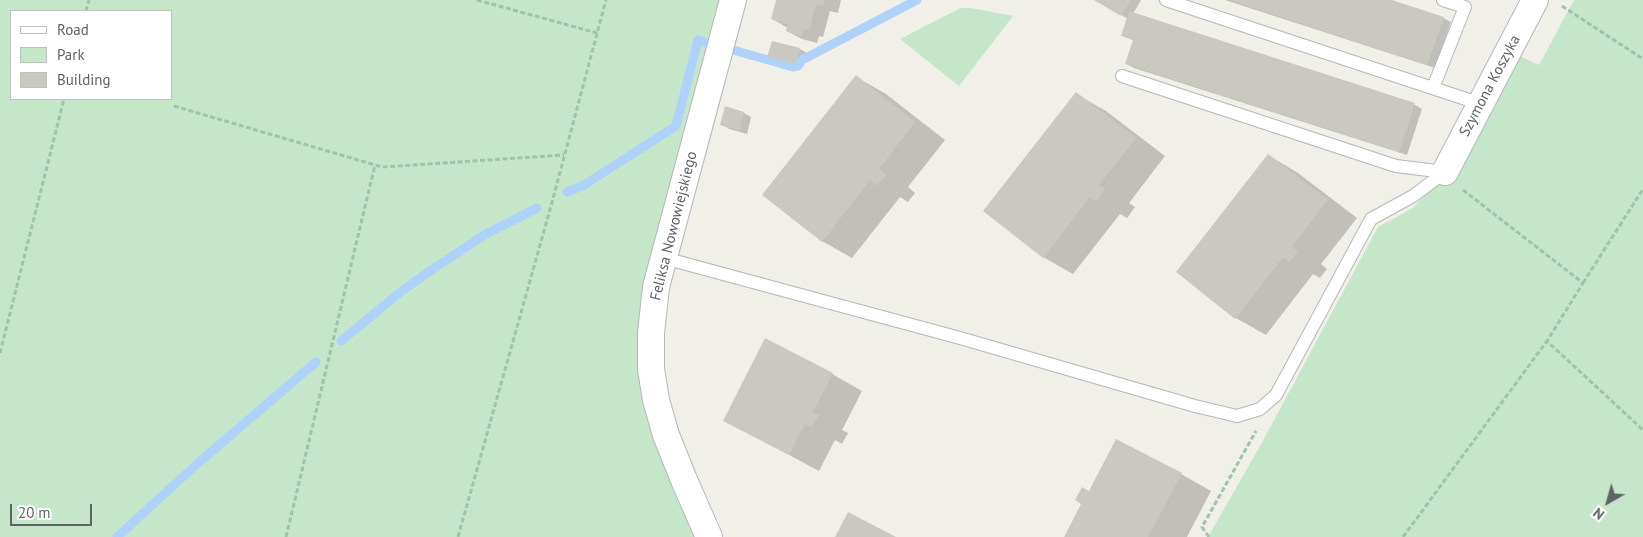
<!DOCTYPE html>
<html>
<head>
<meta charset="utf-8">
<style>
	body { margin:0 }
	#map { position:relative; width:1643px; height:537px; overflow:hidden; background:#f0efe8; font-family:"PT Sans",sans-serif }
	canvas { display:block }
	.legend { position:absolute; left:10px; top:10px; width:162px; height:90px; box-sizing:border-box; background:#fff; border:1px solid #bfc0c2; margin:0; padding:6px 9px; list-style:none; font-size:15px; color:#5f6267 }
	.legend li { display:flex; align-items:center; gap:10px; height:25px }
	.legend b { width:25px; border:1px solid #bfc0c2 }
	.north { position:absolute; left:1583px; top:477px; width:50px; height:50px; -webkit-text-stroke:4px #fff; paint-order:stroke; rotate:218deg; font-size:14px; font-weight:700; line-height:20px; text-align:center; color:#5f6267 }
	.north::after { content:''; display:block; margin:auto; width:18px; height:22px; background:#5f6267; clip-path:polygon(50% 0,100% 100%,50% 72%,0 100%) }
	.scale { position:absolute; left:10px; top:504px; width:82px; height:22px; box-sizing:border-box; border:2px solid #5f6267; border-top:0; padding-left:6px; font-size:15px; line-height:18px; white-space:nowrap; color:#5f6267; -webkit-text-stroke:4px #fff; paint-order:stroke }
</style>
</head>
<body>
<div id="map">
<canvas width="1643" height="537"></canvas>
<ul class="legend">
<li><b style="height:6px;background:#fff"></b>Road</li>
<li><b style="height:14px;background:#c6e6c9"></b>Park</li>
<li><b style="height:14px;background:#c9c9c2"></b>Building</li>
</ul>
<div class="north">N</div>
<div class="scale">20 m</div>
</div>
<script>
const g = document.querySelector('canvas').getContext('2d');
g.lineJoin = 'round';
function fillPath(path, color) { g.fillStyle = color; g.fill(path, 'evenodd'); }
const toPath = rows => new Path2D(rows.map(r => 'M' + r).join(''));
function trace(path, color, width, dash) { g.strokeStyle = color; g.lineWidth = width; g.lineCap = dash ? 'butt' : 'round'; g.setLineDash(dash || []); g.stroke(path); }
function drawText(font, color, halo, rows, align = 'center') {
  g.font = font + ' "PT Sans",sans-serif'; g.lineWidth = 5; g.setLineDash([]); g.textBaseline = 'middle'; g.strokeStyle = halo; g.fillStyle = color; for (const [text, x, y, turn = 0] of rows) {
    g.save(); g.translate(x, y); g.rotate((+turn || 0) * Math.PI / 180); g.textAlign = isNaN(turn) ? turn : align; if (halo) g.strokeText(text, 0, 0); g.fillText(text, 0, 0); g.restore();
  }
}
const green = toPath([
	[0,0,733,0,651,369,709,537,0,537],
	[11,11,171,11,171,99,11,99],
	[1574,0,1643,0,1643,537,1208,537,1259,448,1378,227,1413,208,1445,172,1509,51,1539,65],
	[961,8,971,8,1013,16,959,86,900,39]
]);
const shadow = toPath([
	[777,0,841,0,838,13,830,11,823,37,819,36,817,43,802,39,787,31,788,28,772,19],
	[1096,0,1141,0,1133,14,1415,105,1422,109,1407,155,1134,68,1127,64,1134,41,1123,35,1128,19],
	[1225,0,1388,0,1443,18,1451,22,1435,68],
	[800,49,807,53,803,67,776,61,769,57],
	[856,77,886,94,945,140,908,187,915,193,908,202,900,197,852,258,822,241],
	[1076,94,1106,111,1165,156,1129,203,1135,207,1127,218,1120,214,1073,274,1043,257],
	[726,108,744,113,751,117,747,134,729,129,722,124],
	[1268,155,1298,173,1357,218,1321,264,1327,269,1320,278,1313,274,1266,335,1236,318,1178,272],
	[832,374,862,391,842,430,848,433,842,444,835,440,819,471,724,420],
	[1181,474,1211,491,1187,537,1066,537,1090,492]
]);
const stream = toPath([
	[567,192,584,185,676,126,698,40,793,67,798,66,802,60,917,0],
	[341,341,403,290,436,267,486,234,537,208],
	[117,537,197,464,316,362]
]);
const building = toPath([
	[776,0,824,0,823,6,816,4,809,30,804,28,802,36,786,31,788,24,771,19],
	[1094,0,1131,0,1121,16],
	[1229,0,1392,0,1444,17,1427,65],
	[1129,11,1415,103,1399,152,1125,64,1133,40,1121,36],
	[772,41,800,48,796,64,767,57],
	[856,75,915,122,879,169,886,175,877,186,870,180,822,242,762,195],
	[1076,92,1136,138,1099,185,1105,189,1096,201,1090,197,1043,258,983,211],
	[725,106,744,112,740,131,720,125],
	[1268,154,1328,200,1292,246,1298,251,1289,262,1283,257,1235,319,1176,272],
	[765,338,833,373,813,412,819,415,812,427,805,424,789,455,723,421],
	[1116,439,1182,473,1148,537,1064,537,1081,504,1075,500,1082,487,1089,491],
	[848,512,896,537,835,537]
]);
const path = toPath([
	[477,0,597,33],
	[1562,6,1643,59],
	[86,11,89,0],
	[174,106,382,167,564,155],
	[1463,190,1583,283,1547,341,1643,430],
	[1583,283,1643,189],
	[0,353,64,99],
	[286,537,375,165],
	[458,537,551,206,606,0],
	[1209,537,1202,527,1256,431],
	[1403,537,1547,341]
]);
const lane = toPath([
	[1166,0,1481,104],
	[1122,76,1396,166,1445,172],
	[1433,88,1465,7,1443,0],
	[664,258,960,338,1195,406,1237,416,1260,409,1276,395,1371,219,1413,196,1445,172]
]);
const street = toPath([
	[1445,172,1535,0],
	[709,537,684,480,666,435,656,400,651,369,651,333,656,287,733,0]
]);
const streetNames = [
	["Szymona Koszyka",1490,86,-62],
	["Feliksa Nowowiejskiego",674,226,-76]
];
fillPath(green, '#c6e6c9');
fillPath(shadow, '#0003');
trace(stream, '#aed2fb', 9);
fillPath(building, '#c9c9c2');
trace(lane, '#b5b7bb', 14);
trace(street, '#b5b7bb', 28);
trace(path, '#9ec4ad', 3, [5, 2.5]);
trace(lane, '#fff', 12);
trace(street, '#fff', 26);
drawText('15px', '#5f6267', '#fff', streetNames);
</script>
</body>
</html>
